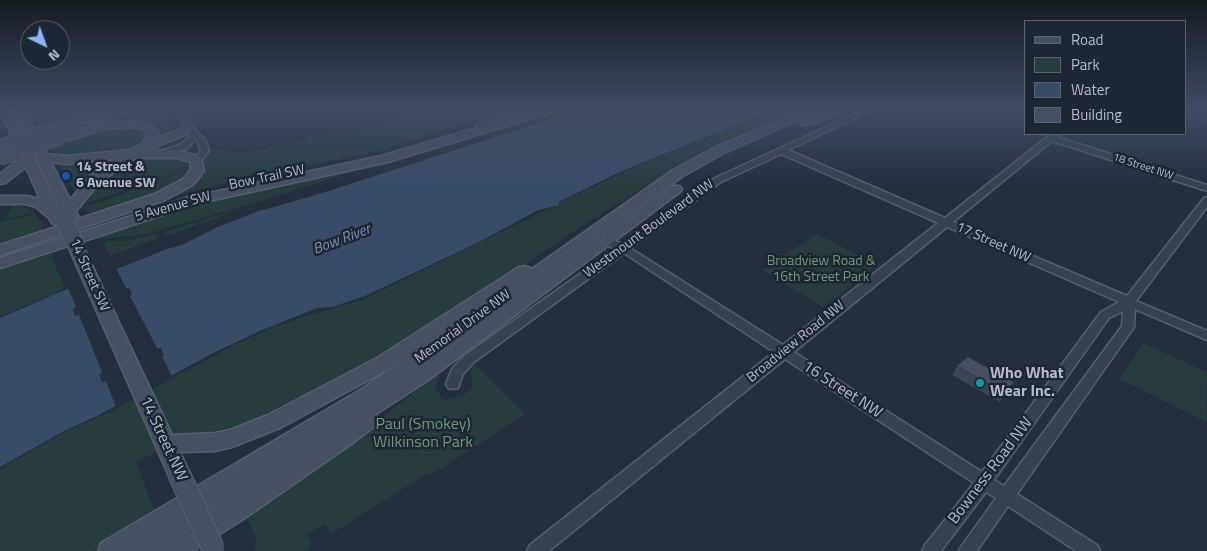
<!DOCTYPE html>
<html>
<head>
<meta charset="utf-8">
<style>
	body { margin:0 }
	#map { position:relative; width:1207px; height:551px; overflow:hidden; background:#242f3e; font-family:"Titillium Web",sans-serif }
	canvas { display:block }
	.legend { position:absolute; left:1024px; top:20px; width:162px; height:115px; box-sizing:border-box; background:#1d2633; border:1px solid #59626f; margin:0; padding:6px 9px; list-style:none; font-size:15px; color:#b4bcc9 }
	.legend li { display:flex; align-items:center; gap:10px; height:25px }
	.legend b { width:25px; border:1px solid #59626f }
	.north { position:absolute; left:20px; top:20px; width:50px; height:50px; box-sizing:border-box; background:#1d2633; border:1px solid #59626f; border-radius:50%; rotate:138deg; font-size:14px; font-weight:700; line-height:20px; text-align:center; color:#b4bcc9 }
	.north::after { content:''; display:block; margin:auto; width:18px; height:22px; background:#8ab4f8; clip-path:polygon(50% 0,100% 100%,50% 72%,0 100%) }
</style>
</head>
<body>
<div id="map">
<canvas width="1207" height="551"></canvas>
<ul class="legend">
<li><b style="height:6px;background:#465061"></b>Road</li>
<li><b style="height:14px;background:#263c3f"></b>Park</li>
<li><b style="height:14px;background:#394c67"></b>Water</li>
<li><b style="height:14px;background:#455162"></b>Building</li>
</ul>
<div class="north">N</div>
</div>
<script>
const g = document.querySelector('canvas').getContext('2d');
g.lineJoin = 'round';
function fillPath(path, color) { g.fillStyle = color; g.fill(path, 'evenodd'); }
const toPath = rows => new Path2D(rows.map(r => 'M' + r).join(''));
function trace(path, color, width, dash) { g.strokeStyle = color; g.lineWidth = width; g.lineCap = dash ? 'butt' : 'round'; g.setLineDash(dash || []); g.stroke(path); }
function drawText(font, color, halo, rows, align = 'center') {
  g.font = font + ' "Titillium Web",sans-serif'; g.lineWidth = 5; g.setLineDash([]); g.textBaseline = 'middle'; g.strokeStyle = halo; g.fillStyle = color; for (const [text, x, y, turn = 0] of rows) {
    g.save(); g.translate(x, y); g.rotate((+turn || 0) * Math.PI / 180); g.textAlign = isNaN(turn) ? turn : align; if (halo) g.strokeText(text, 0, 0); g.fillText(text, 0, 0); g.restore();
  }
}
const green = toPath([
	[39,109,104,109,39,130,30,111],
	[131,109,164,109,176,130,158,138,158,128,136,122,68,134,63,131],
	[386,109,511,109,385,149,205,188,167,198,204,170,204,159,210,149,236,152,238,154,296,142,341,128,344,129,343,133,405,117,401,114],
	[777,109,811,109,750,132,686,162,585,224,416,337,333,385,231,433,203,432,136,461,155,513,93,551,0,551,0,470,19,458,65,432,114,410,232,346,269,329,312,314,362,300,625,171],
	[126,126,140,128,146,134,143,140,130,151,71,156,57,153,50,148,89,131],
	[168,155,189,161,192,166,134,188,129,188,127,173,141,156],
	[117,159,75,193,69,182,72,181,70,176,66,177,60,164,64,162],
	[193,167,192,171,173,188,91,217,86,206,103,201],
	[354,171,265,200,143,235,101,239,98,234,183,205],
	[112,174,123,174,123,191,85,204,98,185],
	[13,205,27,208,35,214,41,222,43,233,0,248,0,222,32,215,32,213,5,219],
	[244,208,170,235,163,235,165,231],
	[817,234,878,265,823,307,762,270],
	[152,235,155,235,158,238,110,256,103,244,107,241,126,241],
	[50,252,64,287,55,294,0,316,0,269],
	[1143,343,1207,372,1206,422,1119,379],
	[475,364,525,414,434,473,423,476,344,526,331,533,324,524,307,534,311,544,308,551,256,551,254,548,256,537,245,513,336,452,439,374,440,375,435,387,442,399,446,400,465,394,473,387,471,374,472,367]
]);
const water = toPath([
	[582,109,775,109,622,171,559,202,559,205,538,210,481,241,365,296,332,307,317,308,260,331,211,354,97,416,66,430,0,467,0,318,65,290,167,249,182,245,218,227,256,212,319,194]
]);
const pier = toPath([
	[116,268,126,288,129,288,132,293,130,296,157,348,161,348,164,355,162,357,173,378,117,408,106,382,102,382,99,375,102,372,79,315,75,316,73,310,76,307,67,286]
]);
const street = toPath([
	[174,109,182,109,197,133,205,139,209,151,200,162,197,163,193,160,201,151,197,140,195,139,188,148,159,156,155,153,182,144,190,135,174,109],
	[512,109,522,109,492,121,483,128,476,126,486,117,512,109],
	[865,109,874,109,788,150,945,218,1051,134,1060,134,1057,137,1207,185,1207,191,1052,141,953,222,1127,296,1204,198,1207,197,1207,207,1136,301,1207,331,1207,340,1135,309,1134,327,1132,330,1017,494,1097,545,1100,551,1076,551,1008,506,977,551,958,551,996,498,986,492,941,551,922,551,925,545,974,483,785,359,549,551,527,551,530,545,774,352,624,253,474,362,463,374,458,388,453,389,448,388,446,384,452,369,464,356,615,249,593,239,592,237,593,235,601,235,622,244,715,178,865,109],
	[781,154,938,223,783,345,630,248,721,182,781,154],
	[947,227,1119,302,1101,312,982,472,794,352,947,227],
	[1123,311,1122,326,1004,486,994,480,1109,318,1123,311]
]);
const secondary = toPath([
	[0,109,11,109,63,217,14,109,24,109,47,154,67,156,130,150,141,144,146,137,146,133,143,129,135,127,105,129,61,142,55,138,57,135,104,122,135,121,151,125,158,132,158,138,186,127,194,127,196,129,194,131,148,150,178,150,201,157,204,171,193,185,165,200,0,255,0,245,59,226,52,223,48,217,36,207,26,204,0,204,0,196,27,196,40,199,26,167,5,183,0,184,0,174,21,158,0,109],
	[136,158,177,158,191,162,190,171,183,179,155,194,75,220,78,216,76,211,100,182,136,158],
	[115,159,90,176,70,200,51,162,67,164,115,159],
	[118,109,134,109,132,111,90,124,85,122,54,132,48,128,50,126,95,111,99,110,104,113,118,109],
	[542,109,558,109,556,111,388,162,195,204,81,242,172,435,215,433,230,430,268,415,377,358,519,267,525,266,532,269,673,170,716,147,808,109,823,109,724,153,683,176,556,268,670,186,680,186,682,189,680,192,427,381,376,414,379,419,376,425,354,442,245,518,193,551,98,551,101,543,365,387,410,355,391,368,282,427,232,447,215,451,180,452,190,474,187,481,179,484,171,481,168,474,68,246,0,268,0,258,186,198,381,156,542,109],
	[834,109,849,109,847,111,810,125,802,125,800,123,802,121,834,109]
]);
const tram = toPath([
	[0,126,41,109]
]);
const rail = toPath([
	[0,115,28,109]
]);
const secondaryBridgeFar2 = toPath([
	[0,146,54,128],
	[1,159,61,138]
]);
const secondaryBridgeFar1 = toPath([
	[66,223,74,242]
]);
const secondaryBridge = toPath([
	[179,474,213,548]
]);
const wall = toPath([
	[957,366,1009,391,1000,402,952,375]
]);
const shadedWall = toPath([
	[1014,382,1009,391,1000,402,1005,393]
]);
const building = toPath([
	[968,357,1014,382,1005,393,957,366,968,357]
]);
const markers = [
	[66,176,5,"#1a4fb4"],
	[980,383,5,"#0f9aa8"]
];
const farStreetnames = [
	["18 Street NW",1143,167,18]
];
const poiNames = [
	["14 Street &",76,168],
	["6 Avenue SW",76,184]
];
const streetNames = [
	["Bow Trail SW",267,178,-12],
	["5 Avenue SW",173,207,-16],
	["Westmount Boulevard NW",649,229,-36],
	["17 Street NW",993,243,24],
	["14 Street SW",89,275,66],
	["Memorial Drive NW",463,327,-36],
	["Broadview Road NW",796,342,-39]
];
const parkNames = [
	["Broadview Road &",821,262],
	["16th Street Park",821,278]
];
const waterNames = [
	["Bow River",342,240,-21]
];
const nearPoinames = [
	["Who What",990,374],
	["Wear Inc.",990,392]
];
const nearStreetnames = [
	["16 Street NW",842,390,33],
	["14 Street NW",163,439,65],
	["Bowness Road NW",991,471,-53]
];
const nearParknames = [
	["Paul (Smokey)",423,425],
	["Wilkinson Park",423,443]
];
fillPath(green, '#263c3f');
fillPath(water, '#394c67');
fillPath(pier, '#242f3e');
trace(street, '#565f6c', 3);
trace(secondary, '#565f6c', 3);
fillPath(street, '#38414e');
fillPath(secondary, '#465061');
trace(tram, '#5a6575', 1);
trace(rail, '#5a6575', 4.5);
trace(rail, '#1d2633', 3, [9]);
trace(secondaryBridgeFar2, '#565f6c', 14, []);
trace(secondaryBridgeFar1, '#565f6c', 19, []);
trace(secondaryBridge, '#565f6c', 24, []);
trace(secondaryBridgeFar2, '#465061', 12);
trace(secondaryBridgeFar1, '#465061', 17);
trace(secondaryBridge, '#465061', 22);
fillPath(wall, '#3b4654');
fillPath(shadedWall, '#303945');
fillPath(building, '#455162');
trace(building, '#303945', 1);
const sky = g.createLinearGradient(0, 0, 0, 186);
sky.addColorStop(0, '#141a22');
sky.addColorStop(0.59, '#3f4d63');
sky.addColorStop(1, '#3f4d6300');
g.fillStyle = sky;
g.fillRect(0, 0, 1207, 186);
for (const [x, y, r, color] of markers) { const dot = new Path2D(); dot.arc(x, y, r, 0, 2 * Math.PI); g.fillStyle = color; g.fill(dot); trace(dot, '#1d2633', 2); }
drawText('11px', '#b4bcc9', '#1d2633', farStreetnames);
drawText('bold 14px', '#b4bcc9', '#1d2633', poiNames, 'left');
drawText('14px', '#b4bcc9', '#1d2633', streetNames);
drawText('14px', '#6b9a76', '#1d2633', parkNames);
drawText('italic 15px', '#7c92b1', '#1d2633', waterNames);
drawText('bold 16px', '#b4bcc9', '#1d2633', nearPoinames, 'left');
drawText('16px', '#b4bcc9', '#1d2633', nearStreetnames);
drawText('16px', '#6b9a76', '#1d2633', nearParknames);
</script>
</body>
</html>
